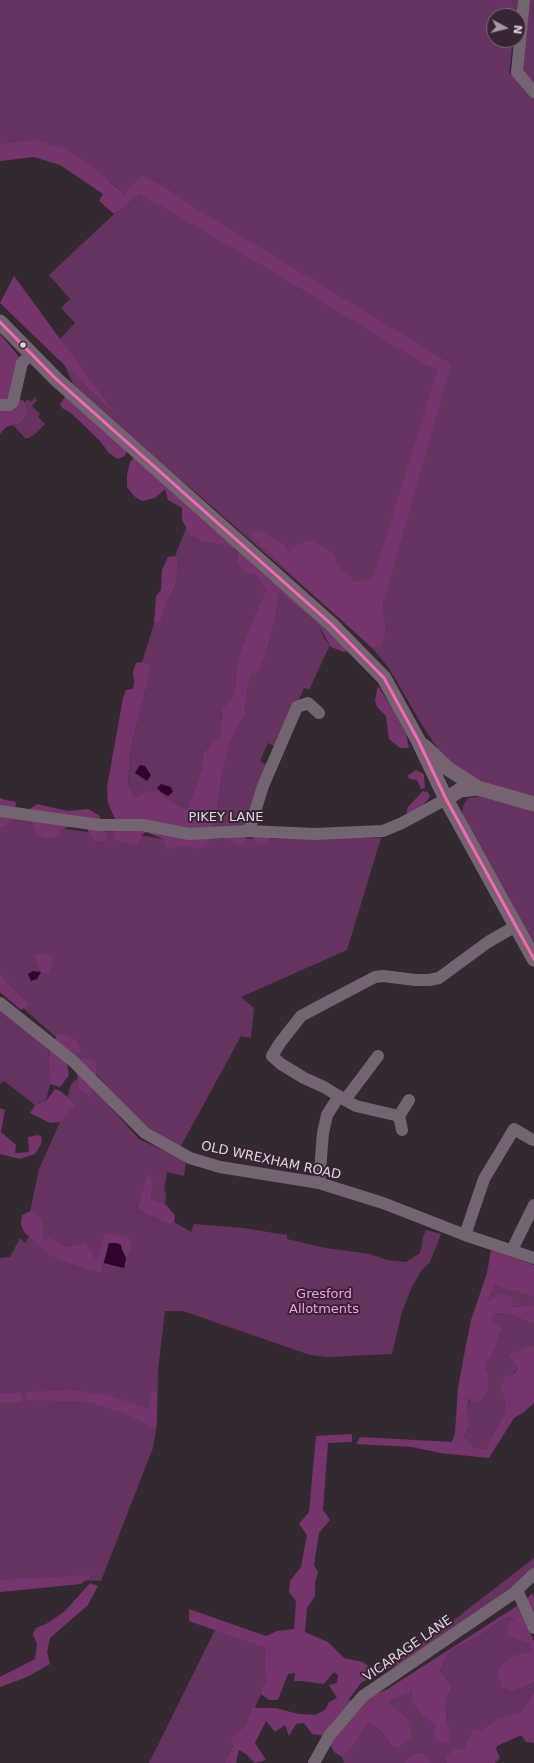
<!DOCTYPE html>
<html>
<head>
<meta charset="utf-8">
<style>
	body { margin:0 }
	#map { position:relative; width:534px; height:1763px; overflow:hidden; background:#332931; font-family:"DejaVu Sans",sans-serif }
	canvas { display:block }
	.north { position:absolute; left:486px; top:8px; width:40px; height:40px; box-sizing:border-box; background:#372534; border:1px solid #7b6b78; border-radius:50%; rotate:97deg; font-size:11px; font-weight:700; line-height:16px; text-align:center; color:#e0d3dd }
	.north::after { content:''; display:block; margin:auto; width:14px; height:18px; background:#a398a1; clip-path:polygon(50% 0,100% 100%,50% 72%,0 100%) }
</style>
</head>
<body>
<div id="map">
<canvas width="534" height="1763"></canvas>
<div class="north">N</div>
</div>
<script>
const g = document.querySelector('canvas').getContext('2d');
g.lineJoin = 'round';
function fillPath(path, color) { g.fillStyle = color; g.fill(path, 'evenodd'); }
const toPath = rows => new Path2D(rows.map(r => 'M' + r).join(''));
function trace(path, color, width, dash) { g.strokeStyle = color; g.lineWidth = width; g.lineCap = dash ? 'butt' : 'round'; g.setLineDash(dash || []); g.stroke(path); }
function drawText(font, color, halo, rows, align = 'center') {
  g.font = font + ' "DejaVu Sans",sans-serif'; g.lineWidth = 4; g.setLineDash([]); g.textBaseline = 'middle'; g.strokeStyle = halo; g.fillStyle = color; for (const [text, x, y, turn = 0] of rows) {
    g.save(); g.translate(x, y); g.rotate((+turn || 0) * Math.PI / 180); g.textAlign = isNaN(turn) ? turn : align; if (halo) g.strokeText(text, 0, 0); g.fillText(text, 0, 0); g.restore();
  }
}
const green = toPath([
	[0,0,518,0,516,16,494,16,494,40,513,40,509,73,515,74,534,98,534,797,483,784,446,761,424,728,388,667,372,648,382,644,386,631,383,604,364,640,200,496,77,393,55,344,75,323,61,308,70,299,49,275,114,214,149,188,124,194,111,182,0,144],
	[527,0,534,0,534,85,523,71],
	[36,396,35,399,37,400,32,406,40,414,38,417,45,424,35,434,29,438,25,438,13,425,21,423,28,412,25,402,28,399,31,402],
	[187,526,191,536,200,541,226,546,234,550,235,547,238,550,237,560,254,574,266,590,236,669,235,693,222,709,220,739,212,740,210,746,203,753,202,769,187,809,171,802,158,791,135,798,128,784,130,752,151,669,148,664,142,662,154,624,161,621,166,602,175,587,179,560,175,556],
	[279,592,318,624,324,638,330,645,309,690,304,688,299,700,275,746,268,743,260,761,267,765,244,828,213,829,217,811,222,774,230,745,237,727,245,715,246,697,251,674,266,653,275,620],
	[479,796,534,811,534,946,462,814,463,806,468,798],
	[0,817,13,817,64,829,89,832,115,831,163,839,381,838,347,950,241,997,254,1008,251,1038,241,1036,181,1146,166,1140,146,1126,126,1108,96,1074,74,1057,56,1037,24,1009,0,991],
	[0,1009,50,1048,48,1058,50,1084,46,1101,35,1105,4,1081,0,1084],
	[81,1075,139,1139,186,1161,184,1176,167,1172,164,1190,166,1194,165,1205,151,1199,154,1181,147,1175,137,1208,171,1225,174,1222,191,1232,194,1224,243,1228,287,1235,287,1239,326,1248,370,1254,387,1260,406,1262,420,1253,422,1245,423,1237,426,1230,441,1234,430,1262,421,1271,411,1289,402,1312,392,1354,327,1357,310,1355,183,1311,165,1311,158,1370,157,1424,153,1448,101,1581,79,1580,0,1584,0,1258,10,1257,20,1238,25,1243,31,1233,30,1212,39,1169,60,1122,71,1084],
	[106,1238,130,1254,126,1258,124,1268,104,1263,102,1269],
	[495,1285,511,1291,527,1294,534,1298,534,1305,513,1307,487,1302],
	[494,1313,507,1314,534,1324,534,1347,531,1346,518,1368,500,1388,505,1399,504,1414,485,1449,473,1447,464,1436,470,1424,467,1410,470,1399,488,1372,485,1365,494,1352,503,1326,490,1321],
	[534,1558,534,1569,523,1579,469,1617,402,1663,377,1674,370,1669,390,1662,432,1637],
	[509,1617,515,1619,507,1635,531,1644,531,1652,515,1655,514,1692,534,1682,534,1692,521,1712,491,1723,464,1749,447,1758,447,1763,431,1763,421,1752,410,1755,404,1763,344,1763,342,1757,354,1746,369,1722,386,1736,391,1745,398,1749,411,1738,407,1717,389,1705,392,1699,412,1690,411,1700,423,1717,436,1723,448,1721,445,1702,452,1687,440,1671,447,1655,458,1646,478,1637,502,1619],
	[215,1630,265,1648,264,1665,266,1681,262,1686,261,1694,255,1708,252,1708,245,1726,237,1732,233,1745,224,1763,149,1763]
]);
const forest = toPath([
	[34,140,63,148,87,162,124,194,142,176,163,186,203,213,451,364,383,604,386,631,382,645,372,648,254,539,250,533,257,530,263,532,284,544,286,550,289,552,298,544,314,540,335,555,336,564,356,582,373,579,438,369,424,364,277,274,141,194,114,214,99,201,103,194,60,165,34,157,0,161,0,144],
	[14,276,115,414,0,303],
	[0,334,20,358,13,394,5,401,0,400],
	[65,397,70,398,127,449,125,456,118,459,109,453,100,441,71,413,62,408,60,404],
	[17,398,24,401,28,412,21,423,6,427,0,434,0,407],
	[135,456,235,547,234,550,226,546,200,541,191,536,182,520,182,508,168,500,165,489,155,498,142,501,134,496,127,487,127,475,130,462],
	[238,550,350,651,344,652,331,647,318,624,279,592,275,620,266,653,258,671,251,674,246,697,245,715,237,727,230,745,222,774,217,811,211,837,206,845,197,849,185,845,167,849,163,839,146,832,142,835,138,846,115,840,116,821,108,803,107,787,123,698,126,690,133,689,134,682,133,672,136,663,142,662,148,664,151,669,130,752,128,784,135,798,145,792,158,791,171,802,187,809,202,769,203,753,210,746,212,740,220,739,222,709,235,693,236,669,243,646,266,590,254,574,243,571,237,560],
	[175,556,179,560,175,587,166,602,161,621,154,624,156,596,161,590,162,570,168,557],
	[378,686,392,708,406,734,409,748,400,748,389,739,386,716,377,707,375,700],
	[416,770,424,774,425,788,421,789,417,780,410,779,407,776],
	[423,791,428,792,430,797,417,811,406,814,408,807],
	[0,797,2,799,16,802,15,813,11,822,2,828,0,827],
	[37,804,68,811,88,809,99,815,107,837,105,841,95,841,89,834,87,827,72,825,63,829,54,837,45,839,36,832,27,811],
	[239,836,247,838,243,846,223,838],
	[255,836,270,837,269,843,264,844,257,843,253,838],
	[42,953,54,957,48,974,41,972,34,955],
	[0,975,29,1005,21,1010,0,992],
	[58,1034,64,1035,76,1041,81,1050,67,1064,69,1075,60,1087,50,1084,48,1058,51,1047],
	[82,1057,96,1062,96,1074,93,1092,90,1097,79,1088,77,1073],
	[55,1089,62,1092,75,1105,60,1122,50,1123,30,1113,35,1105,46,1101],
	[0,1108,5,1110,1,1132,16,1145,15,1153,29,1152,28,1137,38,1135,42,1137,41,1144,35,1154,20,1159,0,1154],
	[147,1174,154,1181,151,1199,166,1205,175,1215,174,1222,171,1225,137,1209],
	[31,1211,42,1219,43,1240,50,1238,67,1247,85,1244,97,1261,105,1233,126,1237,132,1243,130,1254,126,1258,122,1250,109,1243,101,1272,91,1271,51,1256,24,1232,21,1224,22,1215],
	[491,1250,534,1265,534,1298,527,1294,511,1291,495,1285,487,1302,500,1294,512,1297,513,1307,534,1305,534,1324,507,1314,494,1313,491,1321,503,1326,494,1352,485,1365,488,1372,488,1389,479,1402,469,1399,467,1410,470,1424,464,1436,473,1447,485,1449,504,1414,505,1399,500,1388,505,1377,515,1373,518,1368,509,1355,531,1346,534,1347,534,1403,523,1413,514,1418,489,1458,440,1453,412,1447,356,1444,360,1437,452,1442,455,1433,458,1388,465,1350,471,1320,487,1273],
	[72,1390,108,1395,149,1409,152,1391,157,1391,156,1429,124,1413,89,1402,27,1400,26,1392],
	[0,1393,21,1393,22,1402,0,1403],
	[352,1434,352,1442,328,1443,323,1510,330,1520,319,1533,314,1565,318,1572,315,1583,315,1596,307,1608,305,1632,328,1642,344,1658,363,1662,377,1674,361,1683,348,1700,354,1701,386,1690,517,1606,534,1641,534,1682,514,1692,501,1687,498,1669,515,1655,531,1651,531,1644,506,1635,510,1622,515,1619,509,1617,502,1619,478,1637,458,1646,447,1655,440,1671,452,1687,445,1702,450,1741,444,1744,434,1740,436,1724,423,1717,411,1700,412,1691,392,1699,389,1704,407,1717,412,1737,398,1749,391,1745,386,1736,369,1722,354,1746,342,1757,334,1752,326,1736,312,1734,304,1723,296,1724,289,1736,285,1725,275,1732,266,1721,255,1743,266,1760,255,1763,246,1754,239,1750,236,1762,237,1763,224,1763,233,1746,231,1740,237,1732,245,1726,252,1708,276,1708,298,1714,315,1715,325,1710,329,1702,337,1698,329,1685,337,1683,338,1675,334,1672,324,1684,301,1681,294,1681,295,1673,288,1674,278,1700,269,1700,261,1694,262,1686,266,1681,264,1665,265,1648,189,1621,189,1609,266,1636,277,1631,294,1629,296,1601,289,1592,290,1581,301,1567,307,1535,299,1524,309,1512,316,1436],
	[92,1575,81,1584,0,1592,0,1580],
	[90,1583,98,1586,88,1605,50,1638,47,1652,50,1664,27,1677,0,1687,0,1677,35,1659,37,1644,33,1634,36,1628,48,1623,65,1611],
	[532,1593,534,1597,534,1615,527,1599],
	[534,1692,534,1743,526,1742,522,1736,519,1736,497,1746,496,1749,500,1758,495,1763,447,1763,446,1758,453,1749,464,1749,473,1729,482,1730,497,1719,521,1712],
	[421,1752,431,1763,404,1763,410,1755]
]);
const water = toPath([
	[140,765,145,766,151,775,147,781,135,773],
	[161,784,171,787,173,792,168,796,161,792,157,788],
	[33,971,41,972,37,979,31,981,28,974],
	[109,1243,117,1243,121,1245,122,1250,126,1258,124,1268,104,1263]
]);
const minor = toPath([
	[524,0,517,72,534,92],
	[0,405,9,405,13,402,22,363,30,355],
	[0,811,99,825,143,825,189,834,249,831,314,834,383,831,402,823,446,799],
	[249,831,263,786,297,707,308,703,319,713],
	[0,1003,74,1062,145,1133,190,1158,220,1167,319,1183,383,1203,465,1235,534,1258],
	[378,1056,345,1100,324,1087,304,1078,281,1064,272,1056,280,1043,301,1016,316,1008,375,977,383,976,415,980,429,980,439,978,488,942,516,926],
	[345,1100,356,1106,399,1116],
	[402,1130,399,1116,409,1100],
	[319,1183,323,1133,327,1115,339,1096],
	[465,1235,484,1179,514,1129,533,1140],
	[512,1250,534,1205],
	[517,1590,534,1628],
	[314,1763,329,1736,363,1696,514,1593,534,1574]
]);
const major = toPath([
	[0,322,56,379,331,624,384,678,418,740,446,799,534,959],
	[424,746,447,768,478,788,534,804],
	[446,799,460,790,478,788]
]);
const bus1 = toPath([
	[0,322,56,379,331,624,384,678,418,740,446,799,534,959]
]);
const markers = [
	[23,345,3.5,"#e0d3dd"]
];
const streetNames = [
	["PIKEY LANE",226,818],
	["OLD WREXHAM ROAD",271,1161,12],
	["VICARAGE LANE",408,1649,-35]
];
const parkNames = [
	["Gresford",324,1295],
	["Allotments",324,1310]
];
fillPath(green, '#66325f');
fillPath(forest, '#75356c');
fillPath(water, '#31042c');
trace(minor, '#736471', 12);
trace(major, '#766372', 15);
trace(bus1, '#fa66b7', 3);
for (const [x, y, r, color] of markers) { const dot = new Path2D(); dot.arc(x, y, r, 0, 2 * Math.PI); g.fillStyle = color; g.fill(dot); trace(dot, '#372534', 1.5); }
drawText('13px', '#e0d3dd', '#372534', streetNames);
drawText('13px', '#fb97eb', '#372534', parkNames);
</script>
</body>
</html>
